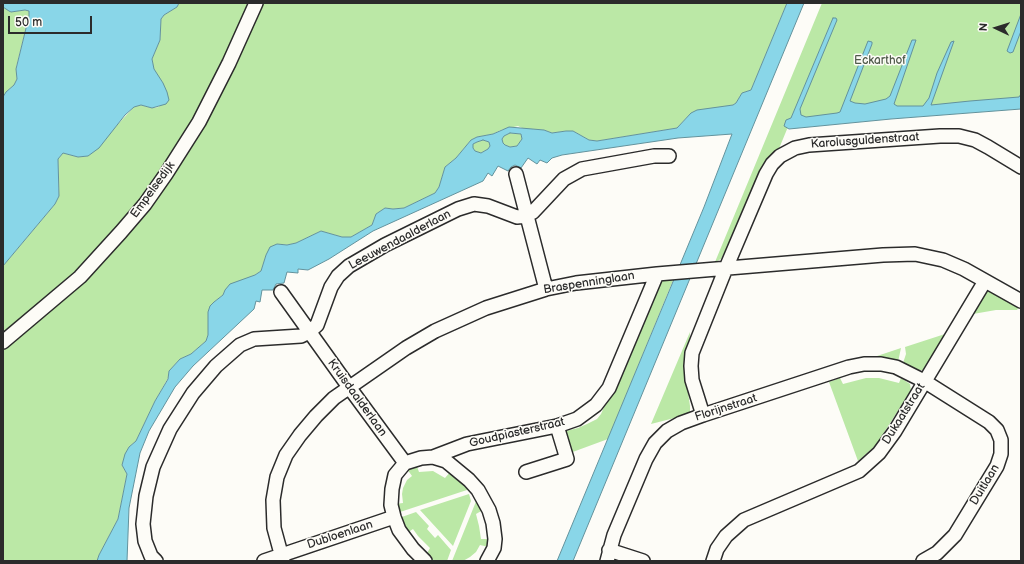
<!DOCTYPE html>
<html>
<head>
<meta charset="utf-8">
<style>
	body { margin:0 }
	#map { position:relative; width:1024px; height:564px; overflow:hidden; background:#fdfcf7; font-family:"Balsamiq Sans",sans-serif }
	canvas { display:block }
	.frame { position:absolute; inset:0; border:4px solid #2b2b2b; pointer-events:none }
	.north { position:absolute; left:976px; top:8px; width:40px; height:40px; -webkit-text-stroke:3px #fdfcf7; paint-order:stroke; rotate:274deg; font-size:11px; font-weight:700; line-height:16px; text-align:center; color:#2b2b2b }
	.north::after { content:''; display:block; margin:auto; width:14px; height:18px; background:#2b2b2b; clip-path:polygon(50% 0,100% 100%,50% 72%,0 100%) }
	.scale { position:absolute; left:8px; top:16px; width:84px; height:18px; box-sizing:border-box; border:2px solid #2b2b2b; border-top:0; padding-left:5px; font-size:12px; line-height:14px; white-space:nowrap; color:#2b2b2b; -webkit-text-stroke:3px #fdfcf7; paint-order:stroke }
</style>
</head>
<body>
<div id="map">
<canvas width="1024" height="564"></canvas>
<div class="frame"></div>
<div class="north">N</div>
<div class="scale">50 m</div>
</div>
<script>
const g = document.querySelector('canvas').getContext('2d');
g.lineJoin = 'round';
function fillPath(path, color) { g.fillStyle = color; g.fill(path, 'evenodd'); }
const toPath = rows => new Path2D(rows.map(r => 'M' + r).join(''));
function trace(path, color, width, dash) { g.strokeStyle = color; g.lineWidth = width; g.lineCap = dash ? 'butt' : 'round'; g.setLineDash(dash || []); g.stroke(path); }
function drawText(font, color, halo, rows, align = 'center') {
  g.font = font + ' "Balsamiq Sans",sans-serif'; g.lineWidth = 3; g.setLineDash([]); g.textBaseline = 'middle'; g.strokeStyle = halo; g.fillStyle = color; for (const [text, x, y, turn = 0] of rows) {
    g.save(); g.translate(x, y); g.rotate((+turn || 0) * Math.PI / 180); g.textAlign = isNaN(turn) ? turn : align; if (halo) g.strokeText(text, 0, 0); g.fillText(text, 0, 0); g.restore();
  }
}
const green = toPath([
	[179,3,252,3,194,124,138,206,75,274,3,338,3,266,55,204,59,196,58,159,63,153,78,157,88,156,134,107,141,105,152,108,159,107,163,83,153,69,152,59,160,40,161,19,164,15,177,7],
	[258,3,787,3,751,90,742,93,736,103,733,105,691,113,677,128,597,141,589,140,573,131,566,131,552,133,544,130,524,129,518,126,501,130,493,134,477,137,471,140,456,158,445,167,439,187,435,193,404,208,393,209,385,208,376,214,372,225,351,237,342,237,321,231,296,243,287,245,277,244,266,255,261,271,255,275,225,290,223,295,214,302,208,312,208,335,206,341,191,354,180,359,169,371,168,378,155,401,136,441,129,447,122,465,127,474,118,519,99,555,97,561,3,561,3,350,49,310,142,211],
	[822,3,1021,3,1021,106,790,126,833,18,778,151,729,248,727,247,721,259,715,262],
	[3,7,11,12,25,10,29,11,29,16,16,68,17,79,14,85,6,92,3,97],
	[510,133,521,134,522,139,517,146,510,147,505,145,503,143,502,139,504,136],
	[483,140,489,142,490,146,488,149,481,153,475,151,473,148,473,144,477,142],
	[674,278,608,439,570,453,564,435,566,431,578,428,587,424,597,419,601,414,657,284,660,280],
	[989,289,1020,306,1017,310,996,310,973,314,972,313,987,290],
	[690,332,688,392,690,406,690,414,651,424],
	[945,334,923,370,917,370,903,363,906,354,905,347],
	[901,348,898,362,874,357],
	[840,378,843,384,866,378,879,378,899,383,901,378,910,384,911,390,880,439,875,446,858,461,829,382],
	[416,464,419,472,433,471,445,478,451,471,470,489,397,513,395,504,403,503,402,494,403,488,407,480,412,476,407,469],
	[469,494,471,501,453,546,420,510],
	[477,499,483,510,476,514,479,526,481,539,490,539,489,547,480,545,476,552,470,557,463,561,452,561],
	[416,512,429,526,427,529,435,538,438,535,451,550,447,561,433,561,426,555,430,548,418,536,413,529,407,533,399,518]
]);
const water = toPath([
	[3,3,179,3,177,7,164,15,161,19,160,40,152,59,154,69,163,83,167,92,169,100,166,104,152,108,141,105,134,107,125,115,99,148,88,156,78,157,63,153,58,159,59,196,55,204,3,266,3,97,6,92,14,85,17,79,16,69,29,16,29,11,25,10,11,12,9,11,3,7,3,3],
	[787,3,804,3,573,561,557,561,704,207,732,134,678,138,562,155,552,158,547,163,540,160,537,164,528,158,521,168,515,165,511,167,508,171,498,166,492,176,488,173,483,181,373,231,329,259,308,270,298,269,298,273,287,272,284,283,276,284,273,290,262,290,260,302,256,301,254,309,193,366,175,387,149,431,140,453,129,508,127,561,97,561,99,555,118,519,127,474,122,465,125,454,129,447,136,441,155,401,168,379,169,371,180,359,191,354,206,341,208,335,208,312,210,306,214,302,223,295,225,290,230,284,255,275,261,271,266,255,270,247,277,244,287,245,296,243,321,231,342,237,351,237,372,225,376,214,385,208,393,209,404,208,435,193,439,187,445,167,456,158,471,140,477,137,493,134,509,127,544,130,552,133,566,131,573,131,589,140,597,141,677,128,691,113,697,110,733,105,736,103,742,93,751,90,787,3],
	[510,133,521,134,522,139,517,146,510,147,505,145,503,143,502,139,504,136,510,133],
	[483,140,489,142,490,146,488,149,481,153,475,151,473,148,473,144,477,142,483,140],
	[1021,14,1021,31,1013,52,1010,53,1007,51,1021,14],
	[833,18,836,18,837,20,800,109,801,115,806,117,837,113,840,112,868,41,872,42,872,44,850,101,855,103,865,104,886,99,890,96,912,40,916,40,894,104,897,106,923,106,929,98,937,73,951,42,954,41,931,105,970,101,1019,97,1021,94,1021,109,891,119,789,129,784,126,786,120,791,118,833,18]
]);
const street = toPath([
	[516,174,546,289],
	[281,292,349,387,405,463],
	[3,342,80,277,121,232,145,204,166,174,199,122,229,63,256,3],
	[703,415,692,380,691,366,692,353,726,268,766,174,772,164,780,156,795,148,809,145,940,136,959,136,975,140,988,147,1021,167],
	[433,457,467,444,557,426,577,419,596,405,609,388,657,274],
	[526,472,567,459,557,426],
	[609,550,643,561],
	[156,561,151,556,145,541,143,524,146,496,153,467,170,429,193,393,216,366,240,345,254,339,301,336,309,332,317,325,331,287,338,276,349,266,385,245,458,209,474,204,488,206,517,217,526,216,533,212,564,179,582,169,654,156,669,156],
	[264,561,394,517],
	[283,561,274,528,273,500,277,477,286,455,300,435,316,416,334,398,406,348,435,331,486,308,546,289,576,283,657,274,883,255,915,254,943,260,964,269,1021,301],
	[425,561,413,549,399,530,394,517,391,505,392,489,395,475,405,463,421,458,433,457,446,461,469,480,478,490,489,510,493,523,495,539,494,548,487,561],
	[607,561,614,535,646,459,655,443,667,431,681,423,703,415,849,367,864,364,881,364,896,367,924,381,989,422,997,430,1001,440,1001,454,997,466,955,535,937,553,923,561],
	[713,561,717,549,726,536,744,520,859,471,879,453,895,431,985,281]
]);
const parkNames = [
	["Eckarthof",880,61]
];
const streetNames = [
	["Karolusguldenstraat",865,141,-4],
	["Empelsedijk",153,190,-54],
	["Leeuwendaalderlaan",400,240,-28],
	["Braspenninglaan",589,283,-9],
	["Kruisdaalderlaan",357,398,54],
	["Florijnstraat",726,408,-18],
	["Dukaatstraat",904,414,-58],
	["Goudpiasterstraat",517,433,-13],
	["Duitlaan",985,485,-59],
	["Dubloenlaan",340,535,-18]
];
fillPath(green, '#bbe8a6');
fillPath(water, '#89d6e8');
trace(water, '#63929c', 1);
trace(street, '#2b2b2b', 16);
trace(street, '#fdfcf7', 13);
drawText('12px', '#4f5a4a', '#fdfcf7', parkNames);
drawText('12px', '#2b2b2b', '#fdfcf7', streetNames);
</script>
</body>
</html>
